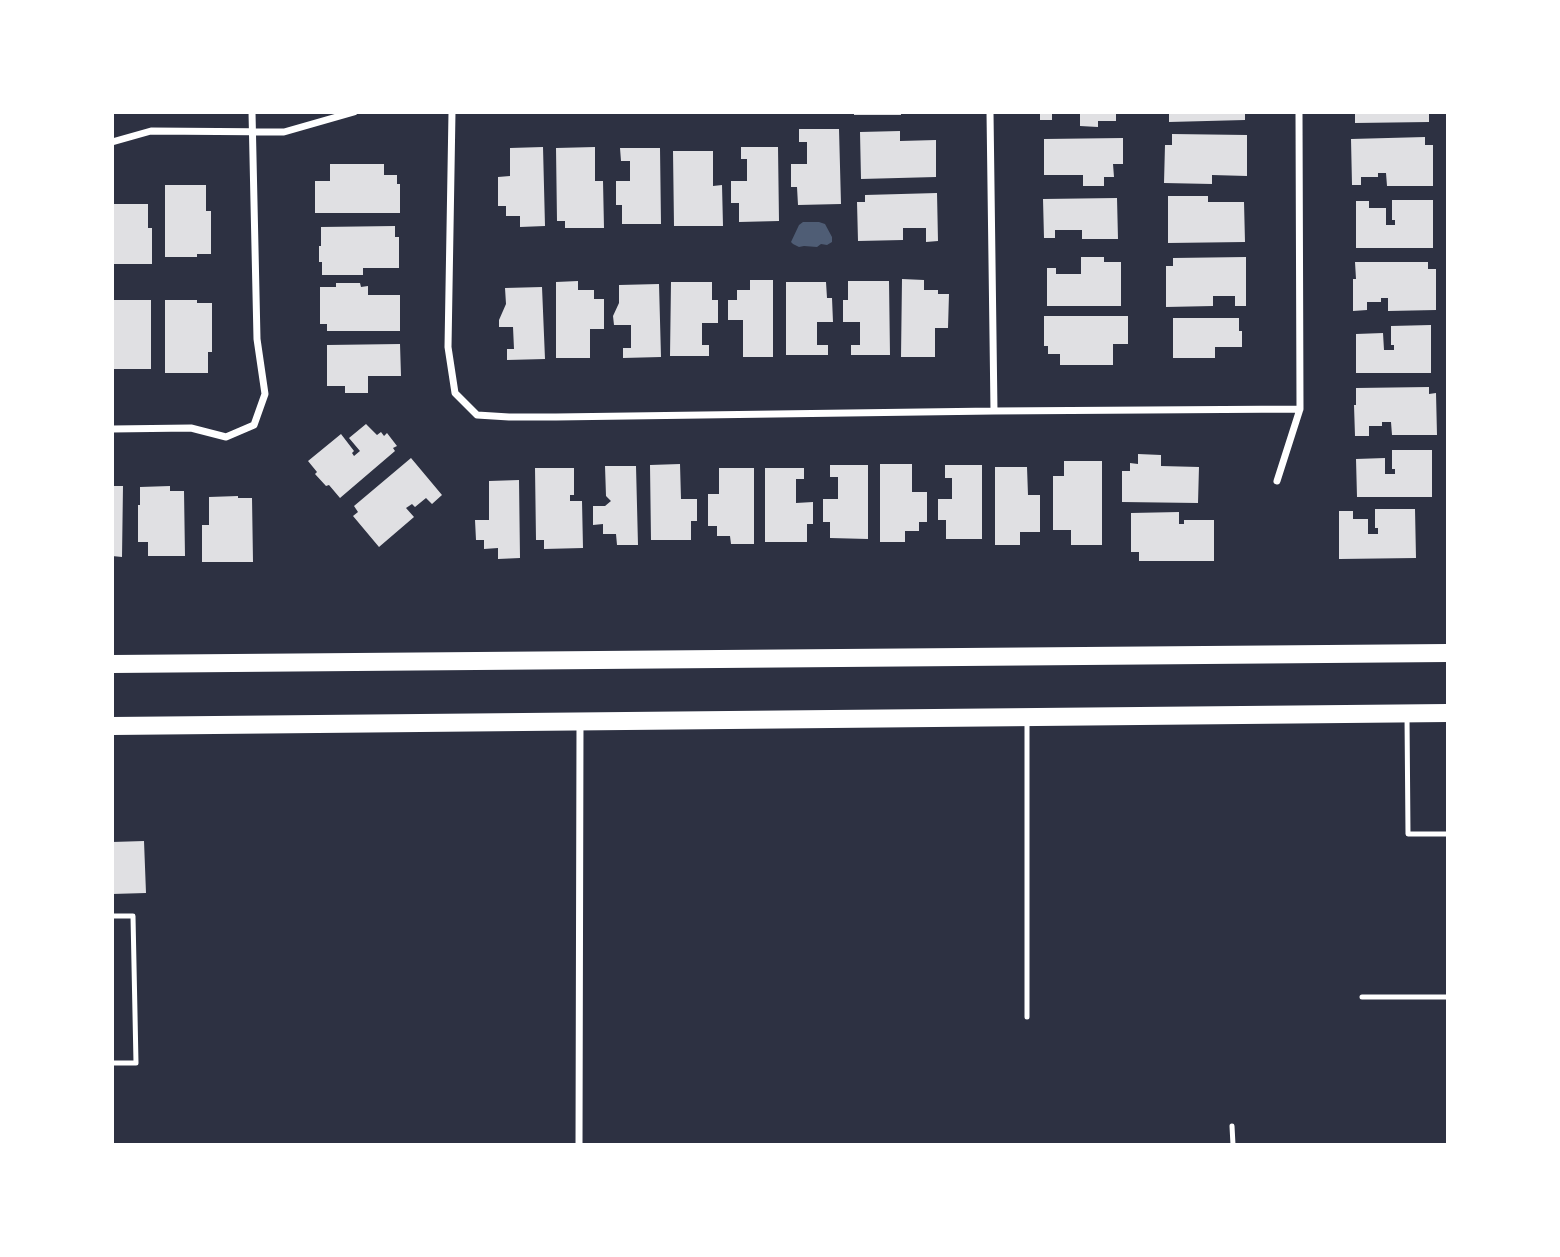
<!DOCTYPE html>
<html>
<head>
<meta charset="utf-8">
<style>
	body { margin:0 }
	#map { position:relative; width:1560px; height:1257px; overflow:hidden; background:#2d3142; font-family:Bitter,serif }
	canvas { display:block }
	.frame { position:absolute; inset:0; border:114px solid #fff; pointer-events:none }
</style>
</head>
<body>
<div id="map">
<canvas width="1560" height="1257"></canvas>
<div class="frame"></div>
</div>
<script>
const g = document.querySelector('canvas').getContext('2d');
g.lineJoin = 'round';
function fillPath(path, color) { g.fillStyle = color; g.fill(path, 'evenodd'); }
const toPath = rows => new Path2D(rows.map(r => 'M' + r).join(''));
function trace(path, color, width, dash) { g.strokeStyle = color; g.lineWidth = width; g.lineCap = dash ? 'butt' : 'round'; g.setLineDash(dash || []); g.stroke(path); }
const water = toPath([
	[803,222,819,222,825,224,832,237,832,242,827,245,821,244,817,247,804,246,799,247,793,244,791,242,799,225]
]);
const building = toPath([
	[854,112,901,112,901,115,854,115],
	[1040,112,1052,112,1052,120,1040,120],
	[1080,112,1116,112,1116,121,1098,121,1098,127,1080,126],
	[1169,112,1245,112,1245,120,1169,122],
	[1355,112,1429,112,1429,122,1355,123],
	[799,129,839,129,841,204,798,205,797,187,791,187,791,164,807,164,807,142,799,142],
	[900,131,900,141,936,140,936,177,861,179,860,132],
	[1172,134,1247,135,1247,176,1212,175,1212,184,1164,183,1165,145,1172,145],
	[1425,137,1425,145,1433,145,1433,186,1387,186,1386,173,1378,173,1378,177,1361,177,1361,185,1352,185,1351,139],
	[1123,138,1123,164,1113,164,1114,177,1104,177,1104,186,1083,186,1083,175,1044,175,1044,139],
	[543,147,545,226,520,227,520,216,506,216,506,206,498,206,498,177,510,176,510,148],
	[595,147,595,181,603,181,604,228,565,228,565,221,557,221,556,148],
	[741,147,778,147,779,221,739,222,739,203,731,203,731,181,747,181,747,159,741,159],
	[620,148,660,148,661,224,622,224,622,205,616,205,616,181,630,181,630,161,621,161],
	[673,151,713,151,713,186,722,185,723,226,674,226],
	[330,164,384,164,384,175,397,175,397,184,400,184,400,213,315,213,315,181,330,181],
	[165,185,206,185,206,211,211,211,211,254,197,254,197,257,165,257],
	[937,193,938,241,926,242,926,228,903,228,903,240,858,241,857,202,865,202,865,195],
	[1168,196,1208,196,1208,202,1244,202,1245,242,1168,243],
	[1117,198,1118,239,1082,239,1082,230,1055,230,1055,238,1044,238,1043,199],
	[1392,200,1433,200,1433,248,1356,248,1356,201,1369,201,1369,208,1386,208,1386,225,1395,225,1395,220,1392,220],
	[112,204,148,204,148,228,152,228,152,264,112,264],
	[395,226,395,237,399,237,399,268,363,268,363,275,322,275,322,262,319,262,319,246,321,246,321,227],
	[1081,257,1104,257,1104,262,1121,262,1121,306,1047,306,1047,268,1056,268,1056,274,1081,274],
	[1246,257,1246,306,1235,306,1235,296,1213,296,1213,306,1166,307,1166,266,1173,266,1173,258],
	[1355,262,1428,262,1428,269,1436,269,1436,310,1388,311,1388,298,1381,298,1381,302,1367,302,1367,310,1353,311,1353,279,1356,279],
	[902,279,924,280,924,290,938,290,938,294,949,294,948,328,935,328,935,357,901,357],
	[750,280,773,280,773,357,743,357,743,320,728,320,728,300,737,300,737,290,750,290],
	[578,281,578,290,594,290,594,299,604,299,604,329,590,329,590,358,556,358,556,282],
	[848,281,889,281,890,355,851,355,851,345,860,345,860,322,843,322,843,300,848,300],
	[671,282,712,282,712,300,718,300,718,323,702,323,702,345,709,345,709,356,670,356],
	[786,282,826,282,827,298,832,298,833,322,817,322,817,345,828,345,828,355,786,355],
	[336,283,360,283,361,287,368,286,368,295,400,295,400,331,327,331,327,324,320,324,320,287,336,287],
	[659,284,661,357,623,358,623,348,631,348,631,325,614,325,613,316,619,303,619,285],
	[542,287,545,359,507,360,507,349,514,349,513,327,499,327,499,320,506,304,505,288],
	[112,300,151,300,151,369,112,369],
	[165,300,197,300,197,303,212,303,212,352,208,352,208,373,165,373],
	[1044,316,1128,316,1128,344,1113,344,1113,365,1060,365,1060,354,1048,354,1048,346,1044,346],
	[1173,318,1239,318,1239,331,1242,331,1242,347,1215,347,1215,358,1173,358],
	[1431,325,1431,373,1356,373,1356,334,1383,333,1384,350,1394,350,1394,345,1391,345,1391,326],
	[400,344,401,376,368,376,368,393,345,393,345,386,327,386,327,345],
	[1429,387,1429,394,1436,393,1437,435,1392,435,1391,422,1382,422,1382,426,1369,426,1369,436,1355,436,1354,405,1356,405,1356,388],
	[366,424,377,435,381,432,384,436,387,433,397,446,393,448,395,451,340,498,329,485,326,486,315,474,317,472,308,461,341,434,354,451,352,453,354,456,360,451,349,438],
	[1392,450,1432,450,1432,497,1357,497,1356,459,1385,458,1385,474,1395,474,1395,469,1392,469],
	[1138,454,1161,455,1161,466,1199,467,1198,503,1122,502,1122,471,1130,471,1130,463,1138,464],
	[411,458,442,495,432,504,426,498,415,507,412,504,406,508,414,517,379,547,353,516,358,512,354,506],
	[1064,461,1102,461,1102,545,1071,545,1071,530,1053,530,1053,476,1064,476],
	[680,464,681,499,697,499,697,521,691,521,691,540,651,540,650,465],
	[880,464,912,464,912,492,927,492,927,522,919,522,919,531,905,531,905,542,880,542],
	[830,465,868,465,868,539,830,538,830,522,823,522,823,499,838,499,838,477,830,477],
	[945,465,982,465,982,539,946,539,946,520,938,520,938,499,952,499,952,478,945,478],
	[605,466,636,466,638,545,617,545,616,534,603,534,603,524,593,525,593,506,605,506,611,501,606,496],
	[995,467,1027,467,1028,495,1040,495,1040,532,1020,532,1020,545,995,545],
	[535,468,574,468,574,495,570,495,570,501,582,501,583,548,544,549,544,540,536,540],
	[719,468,754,468,754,544,731,544,730,536,717,536,717,526,708,526,708,494,719,494],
	[765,468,804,468,804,479,796,479,796,503,813,502,813,524,807,524,807,542,765,542],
	[519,480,520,558,498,559,498,548,484,549,484,540,476,540,475,520,489,520,489,481],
	[112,486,123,486,122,557,112,556],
	[170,486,170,491,184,491,185,556,148,556,148,542,138,542,138,505,140,505,140,487],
	[238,496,238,498,252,498,253,562,202,562,202,525,209,525,209,497],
	[1375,509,1415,509,1416,558,1339,559,1339,511,1353,511,1353,519,1368,519,1368,534,1378,534,1378,528,1375,528],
	[1179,512,1179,524,1184,524,1184,520,1214,520,1214,561,1139,561,1139,552,1131,552,1131,513],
	[144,841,146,893,112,894,112,842]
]);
const service = toPath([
	[1407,716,1408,834,1448,834],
	[112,916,133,916,136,1063,112,1063],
	[1362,997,1448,997],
	[1027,1017,1027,720],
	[1232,1126,1233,1145]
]);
const minor = toPath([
	[452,112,448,347,455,393,477,415,509,417,556,417,994,411,1300,409],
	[990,112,994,411],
	[112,142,151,131,284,132,354,112],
	[112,429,191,428,226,437,254,425,265,394,257,339,252,112],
	[1277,481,1300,409,1299,112],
	[579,1145,580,722]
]);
const primary = toPath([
	[112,664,1448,653],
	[112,726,1448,713]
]);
fillPath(water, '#4f5d75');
fillPath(building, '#e0e0e3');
trace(service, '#fff', 5);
trace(minor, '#fff', 7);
trace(primary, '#fff', 18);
</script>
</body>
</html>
